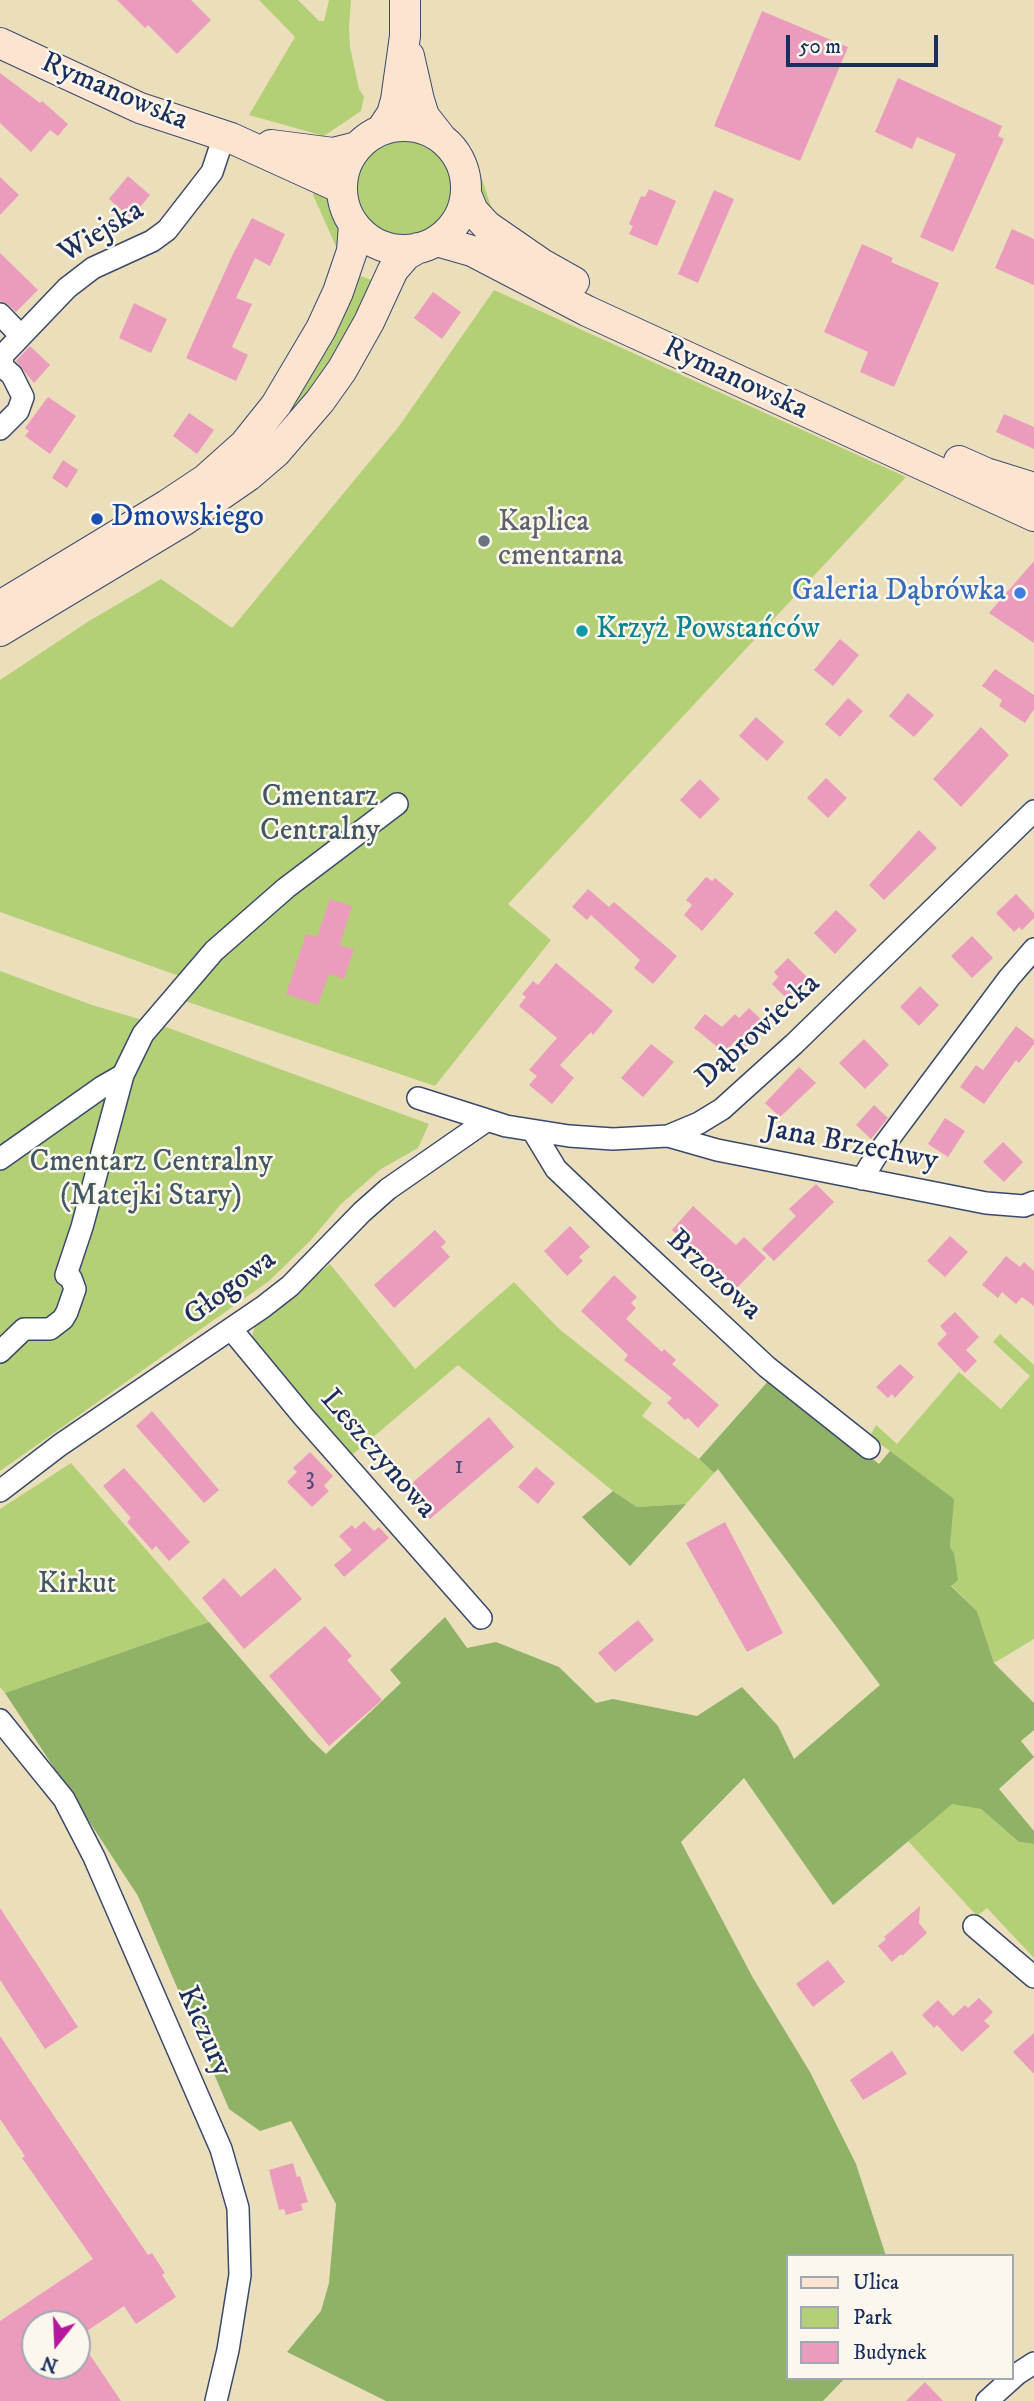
<!DOCTYPE html>
<html>
<head>
<meta charset="utf-8">
<style>
	body { margin:0 }
	#map { position:relative; width:1034px; height:2401px; overflow:hidden; background:#ebdeba; font-family:"IM FELL DW Pica",serif }
	canvas { display:block }
	.legend { position:absolute; left:786px; top:2254px; width:228px; height:126px; box-sizing:border-box; background:#fbf7ec; border:2px solid #a1a7b3; margin:0; padding:9px 12px; list-style:none; font-size:21px; color:#1b2f5e }
	.legend li { display:flex; align-items:center; gap:14px; height:35px }
	.legend b { width:35px; border:2px solid #a1a7b3 }
	.north { position:absolute; left:21px; top:2310px; width:70px; height:70px; box-sizing:border-box; background:#fbf7ec; border:2px solid #a1a7b3; border-radius:50%; rotate:198deg; font-size:19px; font-weight:700; line-height:28px; text-align:center; color:#1b2f5e }
	.north::after { content:''; display:block; margin:auto; width:24px; height:32px; background:#b5179e; clip-path:polygon(50% 0,100% 100%,50% 72%,0 100%) }
	.scale { position:absolute; left:786px; top:35px; width:152px; height:32px; box-sizing:border-box; border:4px solid #1b2f5e; border-top:0; padding-left:9px; font-size:21px; line-height:24px; white-space:nowrap; color:#1b2f5e; -webkit-text-stroke:5px #fbf7ec; paint-order:stroke }
</style>
</head>
<body>
<div id="map">
<canvas width="1034" height="2401"></canvas>
<ul class="legend">
<li><b style="height:9px;background:#fde4d0"></b>Ulica</li>
<li><b style="height:19px;background:#b4d076"></b>Park</li>
<li><b style="height:19px;background:#eb9cbd"></b>Budynek</li>
</ul>
<div class="north">N</div>
<div class="scale">50 m</div>
</div>
<script>
const g = document.querySelector('canvas').getContext('2d');
g.lineJoin = 'round';
function fillPath(path, color) { g.fillStyle = color; g.fill(path, 'evenodd'); }
const toPath = rows => new Path2D(rows.map(r => 'M' + r).join(''));
function trace(path, color, width, dash) { g.strokeStyle = color; g.lineWidth = width; g.lineCap = dash ? 'butt' : 'round'; g.setLineDash(dash || []); g.stroke(path); }
function drawText(font, color, halo, rows, align = 'center') {
  g.font = font + ' "IM FELL DW Pica",serif'; g.lineWidth = 5; g.setLineDash([]); g.textBaseline = 'middle'; g.strokeStyle = halo; g.fillStyle = color; for (const [text, x, y, turn = 0] of rows) {
    g.save(); g.translate(x, y); g.rotate((+turn || 0) * Math.PI / 180); g.textAlign = isNaN(turn) ? turn : align; if (halo) g.strokeText(text, 0, 0); g.fillText(text, 0, 0); g.restore();
  }
}
const green = toPath([
	[259,0,298,0,319,21,324,21,329,0,351,0,349,27,350,47,359,89,364,97,361,111,324,136,249,115,295,37],
	[440,120,462,138,474,154,492,210,475,195,466,155,449,136],
	'355 189a48 48 0 1 1 96 0a48 48 0 1 1-96 0Z',
	[317,184,333,199,341,221,339,253,313,195],
	[354,273,378,283,361,320,266,450,275,424],
	[494,290,906,477,508,904,551,940,435,1086,185,1001,196,982,0,912,0,680,89,621,161,579,232,628,400,425],
	[0,971,92,1005,166,1027,429,1124,418,1148,381,1169,341,1204,310,1241,269,1281,0,1471],
	[330,1264,415,1369,514,1282,558,1328,652,1403,642,1416,699,1459,714,1473,686,1504,637,1507,613,1491,458,1365,352,1455,256,1350,252,1337,255,1326],
	[1000,1334,1034,1365,1034,1639,994,1663,977,1611,951,1585,954,1553,950,1547,953,1499,870,1436,876,1425,897,1444,959,1372,1001,1409,1030,1376,993,1342],
	[71,1463,209,1622,5,1693,0,1687,0,1509],
	[952,1803,981,1809,1019,1842,1034,1844,1034,1958,987,1908,977,1916,908,1841]
]);
const forest = toPath([
	[770,1379,879,1464,890,1451,954,1499,950,1547,954,1553,958,1580,951,1586,977,1611,994,1663,1034,1703,1034,1730,1021,1741,1034,1757,999,1789,1034,1831,1034,1844,1019,1842,981,1809,952,1804,833,1905,744,1778,681,1842,753,1978,810,2072,856,2164,886,2256,787,2256,787,2378,845,2378,823,2401,386,2401,287,2352,321,2311,329,2283,336,2204,291,2121,260,2131,229,2109,138,1896,5,1693,209,1622,311,1740,326,1754,401,1683,390,1670,445,1617,467,1648,496,1642,559,1667,596,1703,613,1699,697,1716,742,1687,778,1726,794,1759,880,1685,718,1469,714,1473,699,1459],
	[613,1491,637,1507,686,1504,630,1566,582,1517]
]);
const building = toPath([
	[117,0,191,0,211,20,177,54,148,25,145,28],
	[762,11,848,47,800,161,714,126],
	[0,73,40,103,42,101,68,124,58,136,50,130,31,152,0,123],
	[898,78,1002,126,998,136,1004,139,953,252,920,237,956,154,917,137,912,149,875,132],
	[128,176,150,195,131,218,109,199],
	[0,177,19,195,0,215],
	[649,189,676,201,657,246,629,234,633,226,629,224,641,196,645,197],
	[714,190,734,199,698,283,678,274],
	[252,218,285,234,270,266,255,258,236,298,252,304,232,347,248,355,236,381,186,358,232,256],
	[1012,229,1034,239,1034,285,995,268],
	[862,244,893,258,891,262,939,283,894,387,860,372,868,352,824,332],
	[0,253,38,290,16,312,9,305,0,301],
	[433,292,461,312,442,339,414,318],
	[134,303,167,319,151,353,119,338],
	[30,346,50,365,34,383,16,361],
	[48,397,76,416,50,454,25,436,29,431,25,428],
	[189,413,214,430,197,454,173,436],
	[1004,414,1034,427,1034,449,996,432],
	[63,460,78,470,67,488,52,478],
	[1034,561,1034,643,989,613],
	[840,639,859,655,833,686,814,670],
	[995,669,1034,695,1034,709,1025,723,999,706,1002,700,982,686],
	[908,693,934,715,914,737,889,716],
	[848,698,863,711,840,737,825,724],
	[756,717,784,742,767,761,739,736],
	[981,727,1009,755,961,807,933,779],
	[826,778,847,798,828,818,807,798],
	[700,779,720,799,700,819,680,800],
	[919,830,937,848,884,900,869,885],
	[706,877,712,881,715,878,734,894,702,931,684,915,692,905,686,900],
	[588,889,609,907,614,902,677,956,653,984,634,968,640,960,591,915,587,920,572,907],
	[1016,894,1034,913,1034,918,1022,930,1019,927,1014,932,996,913],
	[330,899,352,906,340,945,354,949,344,979,329,974,318,1005,286,994,306,934,317,937],
	[836,910,857,930,835,954,814,933],
	[972,936,993,958,972,978,951,956],
	[788,958,810,980,789,1001,772,984,778,977,774,972],
	[556,963,613,1011,593,1035,591,1032,560,1065,574,1078,552,1104,529,1085,537,1076,529,1070,557,1038,519,1006,526,997,522,994,533,981,538,985],
	[920,986,939,1005,919,1026,900,1007],
	[749,1008,767,1025,741,1051,733,1043,725,1053,694,1028,705,1014,722,1027,735,1014,739,1018],
	[1016,1026,1034,1040,1034,1044,1019,1063,1016,1060,984,1104,960,1087,976,1065,983,1070],
	[864,1039,889,1065,865,1089,839,1063],
	[651,1044,674,1062,643,1097,621,1078],
	[799,1067,816,1083,780,1117,765,1103],
	[874,1105,888,1118,871,1139,856,1125],
	[945,1118,965,1131,948,1157,928,1144],
	[1003,1142,1023,1162,1004,1182,983,1162],
	[816,1184,834,1202,774,1261,762,1249,796,1216,789,1209],
	[693,1206,736,1245,744,1237,766,1258,735,1290,672,1230],
	[570,1226,590,1247,579,1257,583,1261,567,1276,544,1251],
	[435,1230,446,1242,441,1247,450,1257,394,1308,374,1285],
	[950,1236,968,1252,945,1277,927,1261],
	[1006,1256,1020,1267,1024,1262,1034,1271,1034,1306,1022,1297,1016,1304,1002,1292,998,1298,982,1285],
	[614,1275,637,1297,631,1303,636,1308,626,1319,662,1352,664,1349,676,1360,672,1364,719,1405,698,1428,688,1418,685,1420,667,1403,672,1398,624,1360,628,1355,581,1311],
	[955,1312,979,1337,966,1350,977,1361,965,1373,937,1344,947,1334,940,1326],
	[900,1364,914,1377,895,1398,892,1394,888,1398,876,1387],
	[152,1411,219,1490,204,1503,136,1426],
	[489,1417,514,1447,430,1519,404,1490],
	[310,1452,333,1476,324,1486,329,1491,312,1507,287,1482,297,1472,293,1468],
	[536,1467,555,1483,538,1504,518,1487],
	[124,1468,190,1542,169,1561,156,1546,152,1550,127,1522,131,1518,103,1486],
	[364,1521,374,1531,379,1527,389,1538,344,1577,334,1565,352,1550,339,1536,352,1525,355,1529],
	[725,1522,783,1633,747,1652,686,1543],
	[275,1568,302,1599,244,1649,202,1598,224,1578,241,1597],
	[638,1620,654,1640,615,1672,598,1653],
	[325,1626,352,1656,347,1660,382,1700,329,1746,269,1676],
	[920,1906,919,1923,927,1933,902,1956,901,1954,892,1962,878,1946,886,1939,884,1937],
	[0,1908,78,2027,45,2049,0,1980],
	[828,1960,845,1982,813,2007,796,1984],
	[979,1998,993,2012,984,2021,990,2026,962,2052,937,2025,934,2028,922,2015,938,2000,953,2016,965,2005,968,2008],
	[1034,2033,1034,2074,1013,2052],
	[0,2036,148,2255,152,2253,165,2273,162,2275,176,2297,136,2324,124,2306,78,2337,121,2401,0,2401,0,2321,93,2259,22,2158,25,2156,0,2119],
	[35,2324,77,2324,77,2366,35,2366],
	[892,2051,907,2074,863,2100,850,2080],
	[293,2163,297,2177,300,2176,308,2202,301,2204,303,2210,286,2215,284,2209,279,2210,269,2170],
	[925,2382,943,2401,906,2401]
]);
const street = toPath([
	[0,314,20,335],
	[0,429,18,411,23,397,12,375,3,367,2,356,67,288,93,268,152,241,167,230,212,172,224,136],
	[418,1098,506,1126,569,1136,613,1139,668,1136,699,1123,722,1109,794,1044,1034,811],
	[533,1131,556,1169,617,1227,767,1367,869,1448],
	[668,1136,717,1150,986,1203,1024,1206,1034,1202],
	[0,1159,102,1087,123,1075,143,1034,214,951,286,888,397,804],
	[862,1179,876,1156,1009,978,1034,949],
	[231,1329,303,1416,481,1618],
	[0,1352,24,1329,50,1329,63,1319,67,1312,75,1289,71,1278,66,1275,82,1227,123,1075],
	[0,1491,60,1445,263,1307,290,1286,362,1212,388,1189,486,1121],
	[0,1720,64,1799,94,1857,221,2149,238,2208,240,2275,228,2350,216,2401],
	[974,1926,1034,1977],
	[987,2401,1017,2374,1034,2363]
]);
const secondary = toPath([
	[0,43,140,108,231,138,341,188],
	[409,56,419,100,424,116,442,139],
	'342 188a62 62 0 1 1 124 0a62 62 0 1 1-124 0Z',
	[382,129,392,114,396,100,405,36,405,0],
	[271,145,333,153,357,147],
	[466,194,473,211,487,226,542,264,574,282],
	[437,241,472,251,587,311,1034,516],
	[959,461,986,473,1034,488],
	[0,606,167,505,206,479,244,445,276,405,321,329,338,292,352,251,354,225],
	[0,631,183,521,248,476,276,452,320,401,342,370,369,322,393,270,406,255,418,248]
]);
const markers = [
	[97,519,7,"#1a4fb4"],
	[484,541,7,"#6b7280"],
	[1020,593,7,"#3f7fe0"],
	[582,631,7,"#0f9aa8"]
];
const numberNames = [
	["1",459,1468],
	["3",310,1479]
];
const streetNames = [
	["Rymanowska",114,93,23],
	["Wiejska",102,233,-31],
	["Rymanowska",735,380,25],
	["Dąbrowiecka",759,1032,-42],
	["Jana Brzechwy",851,1146,11],
	["Brzozowa",713,1276,43],
	["Głogowa",231,1289,-37],
	["Leszczynowa",377,1455,49],
	["Kiczury",203,2032,66]
];
const transitNames = [
	["Dmowskiego",111,519]
];
const worshipNames = [
	["Kaplica",498,524],
	["cmentarna",498,558]
];
const shopNames = [
	["Galeria Dąbrówka",1006,593]
];
const cultureNames = [
	["Krzyż Powstańców",596,631]
];
const parkNames = [
	["Cmentarz",320,799],
	["Centralny",320,833],
	["Cmentarz Centralny",151,1164],
	["(Matejki Stary)",151,1198],
	["Kirkut",77,1586]
];
fillPath(green, '#b4d076');
fillPath(forest, '#8fb267');
fillPath(building, '#eb9cbd');
trace(street, '#3a496c', 24);
trace(secondary, '#3a496c', 32);
trace(street, '#fff', 21);
trace(secondary, '#fde4d0', 30);
for (const [x, y, r, color] of markers) { const dot = new Path2D(); dot.arc(x, y, r, 0, 2 * Math.PI); g.fillStyle = color; g.fill(dot); trace(dot, '#fbf7ec', 2.5); }
drawText('26px', '#4f4a76', null, numberNames);
drawText('30px', '#1b2f5e', '#fbf7ec', streetNames);
drawText('30px', '#164399', '#fbf7ec', transitNames, 'left');
drawText('30px', '#5b616d', '#fbf7ec', worshipNames, 'left');
drawText('30px', '#366cbe', '#fbf7ec', shopNames, 'right');
drawText('30px', '#0d838f', '#fbf7ec', cultureNames, 'left');
drawText('30px', '#415764', '#fbf7ec', parkNames);
</script>
</body>
</html>
